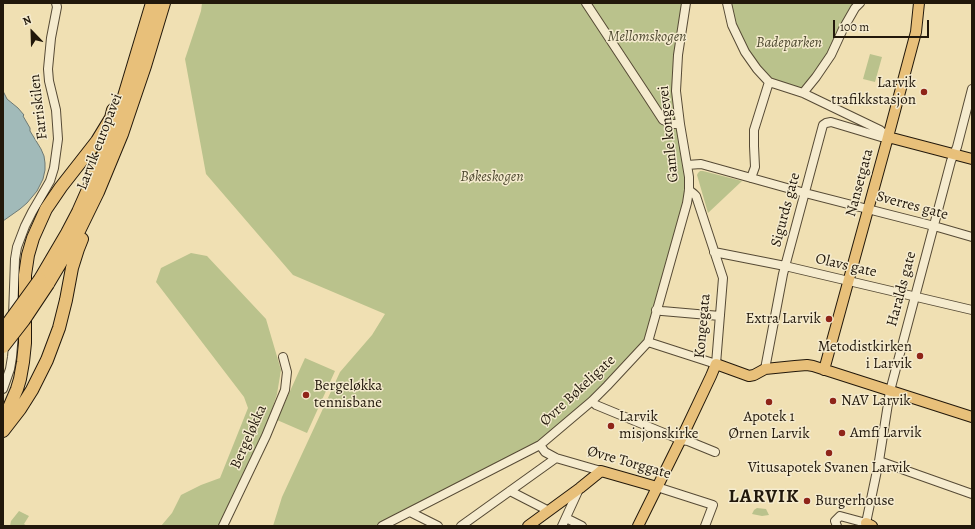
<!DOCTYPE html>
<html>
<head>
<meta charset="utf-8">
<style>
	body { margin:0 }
	#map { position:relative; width:975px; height:529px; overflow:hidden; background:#f0e0b3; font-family:Alegreya,serif }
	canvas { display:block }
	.frame { position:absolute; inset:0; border:4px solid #22180b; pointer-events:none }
	.north { position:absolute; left:12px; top:12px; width:40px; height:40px; -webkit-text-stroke:3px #f5ebce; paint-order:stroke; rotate:337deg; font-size:11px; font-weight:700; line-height:16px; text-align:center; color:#22180b }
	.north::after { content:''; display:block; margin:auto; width:14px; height:18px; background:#22180b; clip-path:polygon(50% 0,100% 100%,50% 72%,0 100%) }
	.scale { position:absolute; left:833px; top:20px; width:96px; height:18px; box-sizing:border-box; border:2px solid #22180b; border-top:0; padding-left:5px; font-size:12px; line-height:14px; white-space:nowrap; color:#22180b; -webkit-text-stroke:3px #f5ebce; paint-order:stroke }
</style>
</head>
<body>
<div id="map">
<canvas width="975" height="529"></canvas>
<div class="frame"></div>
<div class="north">N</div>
<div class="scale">100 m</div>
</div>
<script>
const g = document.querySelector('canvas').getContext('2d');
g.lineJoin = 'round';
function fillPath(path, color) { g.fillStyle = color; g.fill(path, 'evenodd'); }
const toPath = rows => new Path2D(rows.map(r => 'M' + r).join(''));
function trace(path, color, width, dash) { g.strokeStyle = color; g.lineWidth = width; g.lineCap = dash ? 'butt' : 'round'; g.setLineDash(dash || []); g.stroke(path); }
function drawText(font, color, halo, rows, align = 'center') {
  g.font = font + ' Alegreya,serif'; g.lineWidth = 3; g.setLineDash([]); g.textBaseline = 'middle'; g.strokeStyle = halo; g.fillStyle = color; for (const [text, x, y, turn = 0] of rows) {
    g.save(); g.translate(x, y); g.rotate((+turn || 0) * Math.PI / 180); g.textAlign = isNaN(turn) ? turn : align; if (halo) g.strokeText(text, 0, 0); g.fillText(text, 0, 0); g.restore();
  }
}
const green = toPath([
	[202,3,686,3,676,91,689,177,648,342,607,386,540,445,382,526,273,526,282,497,340,372,372,335,385,314,293,275,206,174,185,59,201,11],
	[731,3,856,3,818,75,800,91,772,81,743,49,731,9],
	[870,54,882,57,875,82,863,79],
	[700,171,703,171,742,181,708,213,697,175,698,173],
	[191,253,207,256,266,319,281,370,277,394,269,419,220,526,161,526,172,513,181,495,201,485,220,478,248,408,244,397,156,282,161,268],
	[305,358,335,371,307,433,277,420],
	[757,508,766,509,769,515,762,516,752,514,754,510],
	[19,511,29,516,24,524,27,526,10,526,11,521]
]);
const water = toPath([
	[3,91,7,99,18,108,24,115,23,116,30,128,30,131,41,149,44,156,45,163,45,170,43,179,37,191,27,203,20,209,3,221,3,91]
]);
const minor = toPath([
	[586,3,648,97,663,120,672,124,680,124],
	[727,3,732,25,745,52,757,69,769,82,803,93,880,130,888,137],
	[803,93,816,77,831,55,843,29,855,8,860,3],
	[687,165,701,164,805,193,934,226,972,237],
	[751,178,755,167,754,146,754,130,769,82],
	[714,252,785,266,972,310],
	[656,310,662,311,720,316],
	[13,316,15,259,17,247,25,226,32,212,46,188,50,181,54,168,58,139,56,110,49,81,48,69,51,38,57,7,56,3],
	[648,342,716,364,723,278,696,196,694,194,689,190],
	[765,369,783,274,823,125,826,123,831,122,881,137,888,137],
	[3,389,10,369,12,357,14,334],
	[592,401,596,405,681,440,688,441,715,452],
	[540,445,545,452,556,458,601,471],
	[879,461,972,494],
	[657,487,713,505,705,526],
	[510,491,549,511],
	[410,512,438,526],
	[566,518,582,526],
	[223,526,266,436,285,390,287,372,283,357],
	[382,526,540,445,592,401,607,386,648,342,687,203,689,190,689,177,680,124,676,91,678,55,686,3],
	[461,526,556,458],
	[562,526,579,489],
	[837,526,835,521,840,516,866,523,879,461,890,391,951,161,957,147,972,89]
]);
const major = toPath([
	[888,137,972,159],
	[824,370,888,137,916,32,919,3],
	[866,523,872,526],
	[528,526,580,488,601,471,657,487],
	[638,526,684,433,711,376,716,364,749,376,754,375,765,369,795,366,807,365,813,366,972,417]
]);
const highway = toPath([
	[40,279,67,233,78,212,101,160,112,133,122,103,152,3],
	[48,284,76,237,98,192,122,134,128,116,145,66,164,3],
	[3,418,8,410,17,389,20,379,23,362,25,343,25,275,28,255,33,238,46,209,61,187,97,141,111,118,113,110,122,103],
	[3,431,20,409,32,390,47,360,59,328,66,300,72,268,78,249,82,239]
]);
const highwayBridge = toPath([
	[3,330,40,279],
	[3,347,24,320,48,284]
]);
const markers = [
	[924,92,4,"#8f2418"],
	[829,319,4,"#8f2418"],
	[920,356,4,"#8f2418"],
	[306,395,4,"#8f2418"],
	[833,401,4,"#8f2418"],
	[769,402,4,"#8f2418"],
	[611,426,4,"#8f2418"],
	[842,433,4,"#8f2418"],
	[829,453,4,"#8f2418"],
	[807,501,4,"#8f2418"]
];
const parkNames = [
	["Mellomskogen",647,37],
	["Badeparken",789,43],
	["Bøkeskogen",492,177]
];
const poiNames = [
	["Larvik",916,83,"right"],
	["trafikkstasjon",916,100,"right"],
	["Extra Larvik",821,319,"right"],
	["Metodistkirken",912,347,"right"],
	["i Larvik",912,364,"right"],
	["Bergeløkka",314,386],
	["tennisbane",314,403],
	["NAV Larvik",841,401],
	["Larvik",619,417],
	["misjonskirke",619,434],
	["Apotek 1",769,417,"center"],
	["Ørnen Larvik",769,434,"center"],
	["Amfi Larvik",850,433],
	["Vitusapotek Svanen Larvik",829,468,"center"],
	["Burgerhouse",815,501]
];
const streetNames = [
	["Farriskilen",39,107,-97],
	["Gamle kongevei",669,134,-96],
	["Larvik europavei",100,142,-69],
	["Nansetgata",860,183,-75],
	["Sverres gate",912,206,15],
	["Sigurds gate",786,210,-75],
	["Olavs gate",846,266,13],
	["Haralds gate",902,289,-75],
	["Kongegata",703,326,-85],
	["Øvre Bøkeligate",578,391,-43],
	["Bergeløkka",249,437,-66],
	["Øvre Torggate",629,463,16]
];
const districtNames = [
	["LARVIK",764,497]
];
fillPath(green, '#bac28c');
fillPath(water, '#a1bab9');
trace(water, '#6e7973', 1);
trace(minor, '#564a35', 10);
trace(major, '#22180b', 12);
trace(highway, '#22180b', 14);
trace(minor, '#f5ebce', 8);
trace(major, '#e8c07a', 10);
trace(highway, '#e8c07a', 12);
trace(highwayBridge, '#22180b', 14, []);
trace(highwayBridge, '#e8c07a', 12);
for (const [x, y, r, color] of markers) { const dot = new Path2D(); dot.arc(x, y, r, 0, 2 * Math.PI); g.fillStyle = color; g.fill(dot); trace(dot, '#f5ebce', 1.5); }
drawText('italic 15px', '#504b32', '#f5ebce', parkNames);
drawText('15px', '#22180b', '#f5ebce', poiNames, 'left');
drawText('15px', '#22180b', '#f5ebce', streetNames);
g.letterSpacing = '1px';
drawText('bold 19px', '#22180b', '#f5ebce', districtNames);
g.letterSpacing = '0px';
</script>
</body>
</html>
